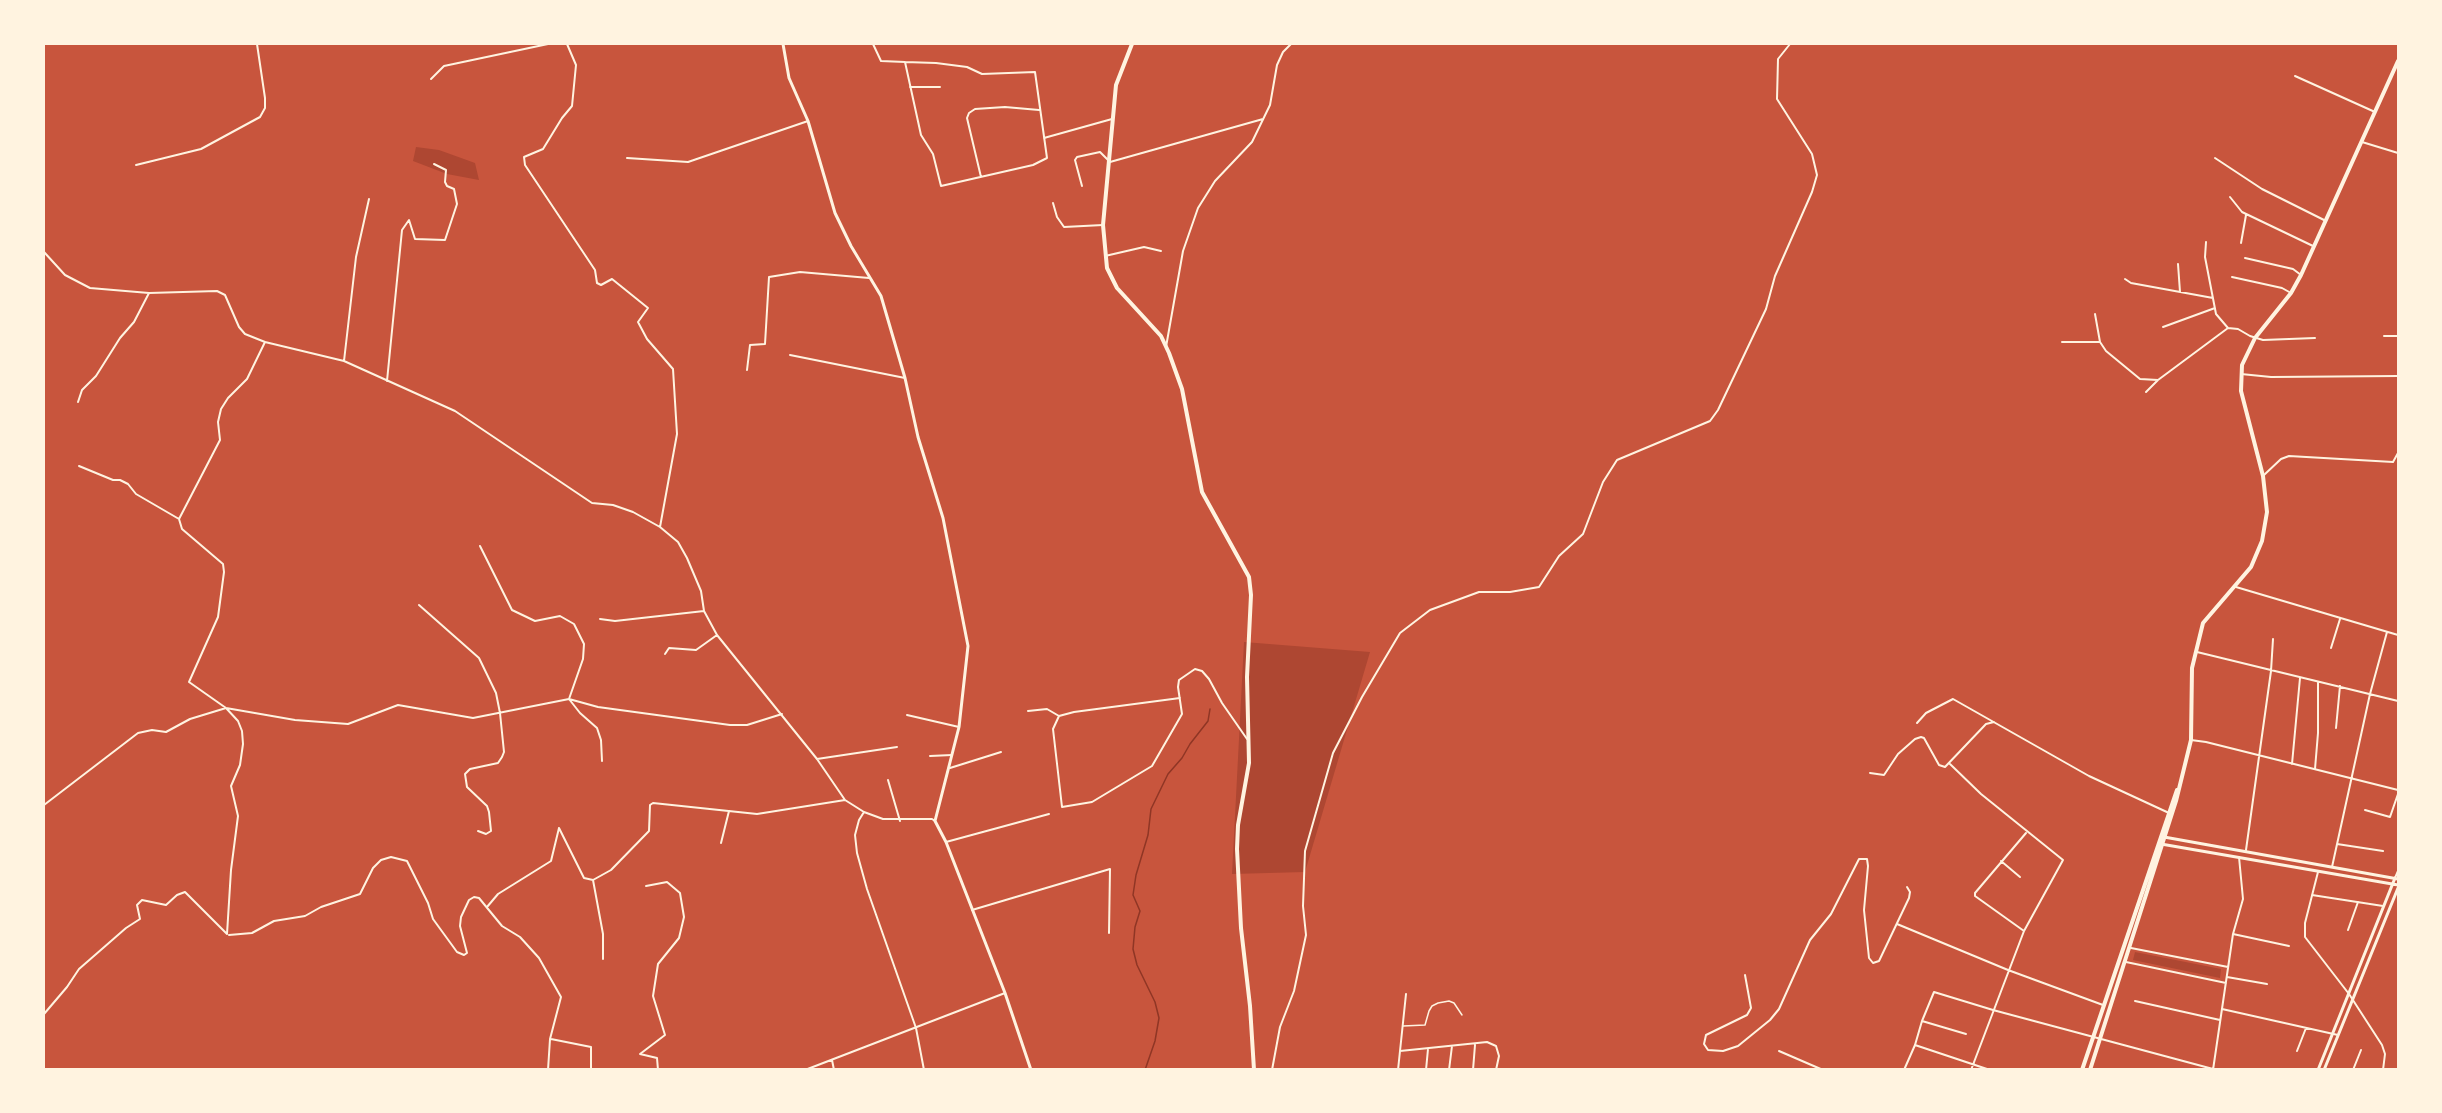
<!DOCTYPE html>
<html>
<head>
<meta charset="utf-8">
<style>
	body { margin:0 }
	#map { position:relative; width:2442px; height:1113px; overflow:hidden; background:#c8553d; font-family:Helvetica,sans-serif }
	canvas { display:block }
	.frame { position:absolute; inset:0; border:45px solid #fff3e0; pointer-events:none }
</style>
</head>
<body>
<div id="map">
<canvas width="2442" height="1113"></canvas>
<div class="frame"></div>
</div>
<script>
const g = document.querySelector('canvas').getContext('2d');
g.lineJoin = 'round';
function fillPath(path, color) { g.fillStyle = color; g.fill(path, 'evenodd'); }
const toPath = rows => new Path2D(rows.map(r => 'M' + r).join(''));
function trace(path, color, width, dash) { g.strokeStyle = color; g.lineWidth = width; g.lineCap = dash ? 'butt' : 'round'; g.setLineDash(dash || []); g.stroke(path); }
const green = toPath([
	[416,147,439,150,475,163,479,180,447,174,413,161],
	[1244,642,1370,652,1305,872,1232,874],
	[2135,952,2221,969,2220,978,2133,960]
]);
const stream = toPath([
	[1145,1070,1155,1041,1159,1018,1155,1002,1137,965,1133,949,1135,927,1140,911,1133,895,1136,875,1148,835,1151,809,1168,774,1182,758,1190,744,1208,721,1210,709]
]);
const service = toPath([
	[1403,1026,1425,1025,1429,1011,1432,1006,1438,1003,1449,1001,1454,1003,1462,1015]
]);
const minor = toPath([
	[567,44,576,65,572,106,562,118,543,149,524,157,525,165,595,270,597,283,601,285,612,279,648,308,638,322,647,339,673,369,677,434,660,527],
	[873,44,881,61,905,62,936,63,967,67,982,74,1035,72,1047,158,1033,165,941,186,933,154,921,135,905,62],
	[2295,76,2375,112],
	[431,79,444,66,548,44],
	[910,87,940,87],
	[1044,138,1112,119],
	[2362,142,2398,153],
	[627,158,688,162,808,121],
	[2215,158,2262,189,2326,221],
	[136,165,201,149,260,117,265,108,265,98,257,44],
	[981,177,967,118,969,113,975,109,1005,107,1039,110],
	[1082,186,1075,160,1077,157,1100,152,1110,162,1263,119],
	[2230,197,2242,212,2313,246],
	[1053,203,1057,217,1064,227,1103,225],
	[2206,242,2205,257,2216,314,2228,328],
	[2241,243,2246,215],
	[44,252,65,275,90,288,149,293,217,291,225,295,239,327,245,334,265,342,344,361,455,411,592,503,613,505,633,512,660,527,678,542,687,558,701,591,704,611,717,635,817,759,845,800,864,812,883,819,932,819,935,821],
	[1105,256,1144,247,1161,251],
	[2245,258,2293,269,2301,275],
	[2178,264,2180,292],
	[2232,277,2282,288,2291,293],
	[2125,279,2131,283,2213,298],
	[2095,314,2100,342,2106,351,2140,379,2158,380],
	[2163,327,2215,308],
	[2384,336,2398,336],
	[2062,342,2100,342],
	[1166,347,1183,251,1198,208,1215,181,1252,142,1270,105,1277,65,1283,52,1291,44],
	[790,355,905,378],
	[344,361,356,257,369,199],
	[747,370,750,345,765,344,769,277,800,272,869,278],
	[2241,374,2271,377,2398,376],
	[387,381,402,230,409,220,415,239,445,240,457,204,454,189,447,186,445,182,446,170,434,164],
	[2146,392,2158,380,2228,328,2238,329,2250,336,2263,340,2315,338],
	[78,402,82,390,96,376,120,338,134,322,149,293],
	[79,466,113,480,120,480,128,484,136,494,179,519],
	[2264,475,2281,459,2289,456,2393,462,2398,453],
	[480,546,512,610,535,621,560,616,574,624,584,644,583,659,569,699,580,713,597,728,601,740,602,761],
	[2236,587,2398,635],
	[419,605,479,658,496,693,500,713,504,752,502,757,498,763,470,769,465,774,467,787,487,806,489,812,491,831,486,834,478,831],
	[600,619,615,621,704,611],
	[2331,648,2340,619],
	[2197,652,2398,701],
	[665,654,669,648,696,650,717,635],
	[1028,711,1047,709,1059,716],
	[907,715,959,727],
	[1059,716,1053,729,1062,807,1092,802,1152,766,1182,714,1178,687,1179,680,1195,669,1202,671,1209,679,1222,703,1247,739],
	[1059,716,1074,712,1180,698],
	[1917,723,1926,713,1953,699,2089,776,2169,813],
	[2336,728,2340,686],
	[2191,740,2206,742,2398,790],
	[930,756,952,755],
	[817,759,897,747],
	[1950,764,1981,794,2063,860,2024,931,1971,1070],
	[2292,764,2300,678],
	[950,768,1001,752],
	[2315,769,2318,733,2318,682],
	[1870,773,1884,775,1898,754,1915,739,1921,737,1924,738,1939,765,1945,767,1986,724,1994,722],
	[888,780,900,821],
	[44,805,138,733,152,730,166,732,190,719,226,708,295,720,348,724,398,705,473,718,569,699,598,707,730,725,747,725,782,714],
	[2365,810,2390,817,2398,794],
	[864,812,859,820,855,835,857,853,867,889,916,1028,924,1070],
	[559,828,584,878,593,880,611,870,649,831,650,805,653,803,757,814,845,800],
	[946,842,1049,814],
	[721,843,729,811],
	[2337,844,2383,851],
	[2246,850,2271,671,2273,639],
	[2001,861,2020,877],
	[2332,867,2370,694,2387,632],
	[2318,872,2305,923,2305,937,2349,994,2382,1045,2385,1054,2383,1070],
	[2395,878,2398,871],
	[593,880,603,934,603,959],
	[646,886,667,882,680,893,684,917,679,938,658,964,653,996,665,1035,640,1054,657,1058,658,1070],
	[2312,895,2383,906],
	[487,907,498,894,551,861,559,828],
	[972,910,1110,869,1109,933],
	[1897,924,2008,970,2103,1005],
	[2348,930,2358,902],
	[2024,931,1975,896,1975,893,2026,833],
	[227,934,231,870,238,816,231,786,240,765,243,744,242,731,238,721,226,708,189,682,218,617,224,572,223,564,182,529,179,519,220,440,218,422,221,409,228,398,247,379,265,342],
	[2233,934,2289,946],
	[229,935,252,933,274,921,305,916,321,907,360,894,373,868,381,860,391,857,407,861,428,903,433,919,457,952,464,955,467,953,460,926,461,917,469,900,474,897,479,898,502,926,520,937,539,958,561,997,550,1039,548,1070],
	[2131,948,2228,967],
	[2126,962,2226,983],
	[1745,975,1751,1008,1747,1015,1706,1035,1704,1044,1708,1050,1723,1051,1738,1046,1770,1020,1779,1009,1810,940,1831,914,1859,859,1867,859,1868,866,1864,910,1869,958,1873,963,1879,961,1909,898,1910,892,1907,887],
	[2227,977,2267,984],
	[2135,1001,2220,1020],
	[2222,1009,2338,1035],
	[44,1014,67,987,79,969,126,928,140,919,137,905,142,900,166,905,177,895,185,892,227,934],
	[1922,1021,1966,1034],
	[551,1039,591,1047,591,1070],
	[1915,1045,1990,1070],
	[1400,1051,1487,1042,1496,1046,1499,1056,1496,1070],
	[1779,1051,1823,1070],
	[2297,1051,2306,1028],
	[832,1060,834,1070],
	[805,1070,1005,993],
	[1272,1070,1280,1027,1294,991,1306,935,1303,906,1305,851,1333,753,1362,697,1400,633,1430,610,1479,592,1510,592,1539,587,1559,556,1583,534,1603,482,1617,460,1710,421,1718,410,1766,309,1775,276,1812,192,1817,175,1812,154,1777,99,1778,59,1790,44],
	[1398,1070,1406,994],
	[1426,1070,1428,1049],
	[1449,1070,1452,1046],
	[1473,1070,1475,1045],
	[1904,1070,1915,1045,1922,1021,1934,992,1993,1010,2213,1069],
	[2213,1070,2233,934,2243,899,2239,857],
	[2353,1070,2361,1050]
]);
const tertiary = toPath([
	[783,44,789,78,808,121,835,213,851,246,881,296,905,378,918,437,943,518,968,646,959,727,935,821,946,842,1005,993,1031,1070],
	[2164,837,2398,879],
	[2161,844,2398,885],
	[2318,1070,2395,878],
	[2324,1070,2398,888]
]);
const secondary = toPath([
	[2082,1070,2177,790],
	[2090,1070,2176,801,2191,740,2192,668,2203,623,2251,567,2262,541,2267,512,2263,476,2241,391,2242,365,2255,338,2291,293,2301,275,2398,61]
]);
const primary = toPath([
	[1132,44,1116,85,1103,225,1107,268,1117,288,1161,336,1169,353,1182,389,1202,492,1249,577,1251,595,1247,677,1249,763,1238,825,1237,849,1241,928,1250,1006,1254,1070]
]);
fillPath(green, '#ae4732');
trace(stream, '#8f3625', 1.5);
trace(service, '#fff3e0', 1.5);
trace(minor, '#fff3e0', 2);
trace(tertiary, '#fff3e0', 3);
trace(secondary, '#fff3e0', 4);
trace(primary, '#fff3e0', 4);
</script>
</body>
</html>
